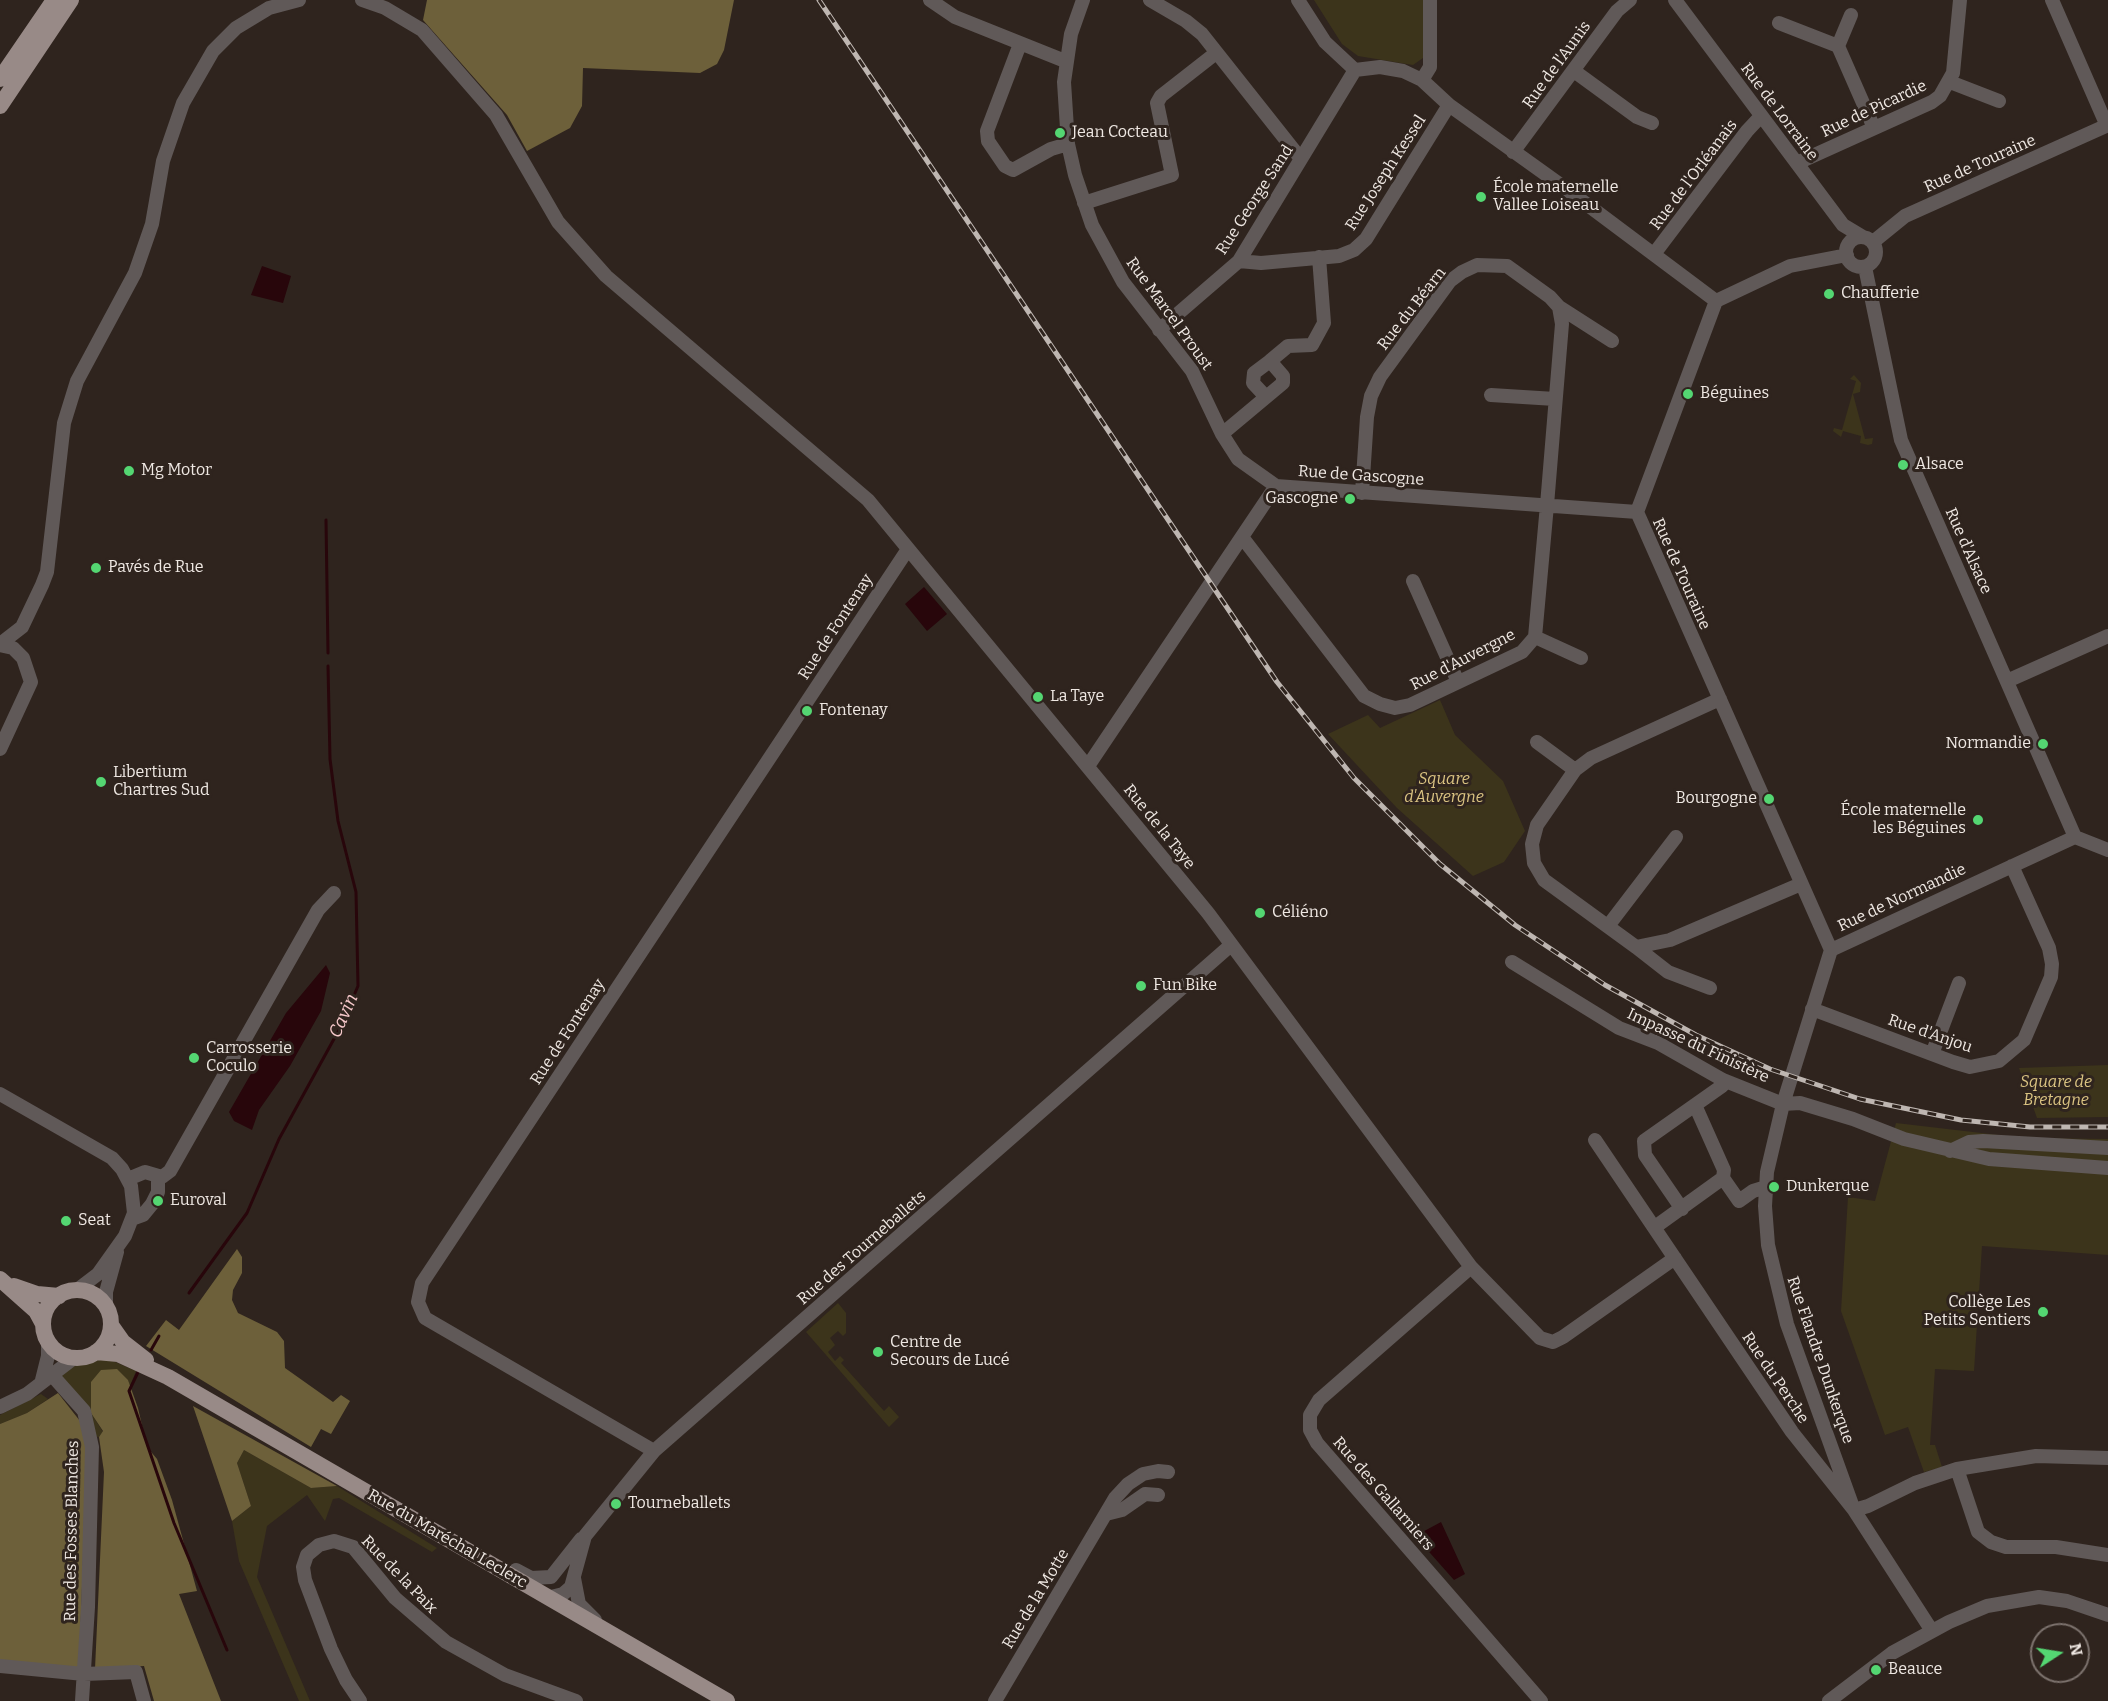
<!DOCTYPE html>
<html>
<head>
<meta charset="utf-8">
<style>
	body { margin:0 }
	#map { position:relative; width:2108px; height:1701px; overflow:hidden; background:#2f241e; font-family:Bitter,serif }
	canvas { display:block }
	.north { position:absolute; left:2030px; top:1623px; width:60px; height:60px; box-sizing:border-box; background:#2f241e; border:2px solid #7c726d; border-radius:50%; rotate:78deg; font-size:16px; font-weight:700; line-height:24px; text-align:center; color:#efe8e3 }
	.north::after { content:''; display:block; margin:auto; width:21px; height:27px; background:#54d672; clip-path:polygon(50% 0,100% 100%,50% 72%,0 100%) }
</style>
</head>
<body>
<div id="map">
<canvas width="2108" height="1701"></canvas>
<div class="north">N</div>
</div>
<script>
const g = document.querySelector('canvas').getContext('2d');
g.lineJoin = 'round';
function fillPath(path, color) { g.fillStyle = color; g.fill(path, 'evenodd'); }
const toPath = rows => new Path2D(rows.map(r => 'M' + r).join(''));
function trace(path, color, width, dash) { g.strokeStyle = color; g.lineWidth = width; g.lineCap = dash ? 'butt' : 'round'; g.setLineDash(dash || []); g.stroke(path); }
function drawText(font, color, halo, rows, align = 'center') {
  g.font = font + ' Bitter,serif'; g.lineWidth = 6; g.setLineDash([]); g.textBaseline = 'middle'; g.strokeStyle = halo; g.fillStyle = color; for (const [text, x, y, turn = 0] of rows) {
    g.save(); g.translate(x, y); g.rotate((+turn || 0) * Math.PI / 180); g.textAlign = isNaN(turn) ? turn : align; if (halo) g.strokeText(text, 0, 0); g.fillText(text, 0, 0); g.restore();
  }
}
const green = toPath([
	[1314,0,1423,0,1423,58,1413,65,1358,56,1342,44],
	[1854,375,1861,383,1860,392,1853,394,1865,439,1873,438,1872,444,1868,445,1860,443,1861,436,1843,431,1841,437,1833,431,1834,428,1842,430,1856,381,1850,379],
	[1440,700,1455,735,1503,781,1525,831,1504,862,1473,876,1397,808,1328,734,1368,715,1380,728],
	[2108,1065,2108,1117,2037,1118,2019,1068],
	[1896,1123,2024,1138,2108,1139,2108,1255,1982,1246,1974,1371,1935,1369,1930,1445,1935,1445,1942,1467,1924,1472,1908,1427,1885,1435,1841,1311,1848,1197,1875,1201],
	[838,1303,846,1313,846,1333,843,1336,838,1331,830,1338,835,1345,828,1352,835,1361,840,1356,844,1360,841,1363,884,1411,889,1406,899,1417,889,1427,806,1332],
	[106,1358,136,1371,130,1386,128,1380,92,1382,91,1413,103,1432,99,1437,93,1436,60,1373,75,1365],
	[41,1394,48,1399,27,1413,0,1424,0,1415],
	[244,1450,311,1488,337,1486,437,1548,432,1552,339,1498,333,1499,325,1521,307,1495,267,1526,257,1577,310,1701,299,1701,239,1561,232,1521,251,1506,237,1463]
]);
const forest = toPath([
	[427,0,734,0,724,50,717,64,700,73,583,68,582,106,570,128,527,151,507,115,423,20],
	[237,1249,242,1257,242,1273,233,1290,232,1300,238,1313,277,1332,284,1341,285,1368,333,1402,341,1395,350,1401,331,1434,321,1429,311,1447,146,1346,166,1320,179,1330],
	[117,1369,128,1380,138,1408,147,1447,157,1459,172,1500,197,1591,179,1594,221,1701,154,1701,144,1666,95,1669,104,1472,99,1437,103,1431,91,1413,91,1382,101,1370],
	[58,1393,80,1421,87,1451,79,1668,0,1661,0,1424,27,1413],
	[193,1406,337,1486,311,1488,244,1450,237,1463,251,1506,232,1521]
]);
const water = toPath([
	[262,266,291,276,283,303,251,295],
	[924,587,947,614,927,631,905,604],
	[326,965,330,973,321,1011,290,1066,259,1110,252,1130,234,1121,229,1112,286,1013],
	[1441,1522,1465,1574,1454,1580,1415,1536]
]);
const stream = toPath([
	[326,520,328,653],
	[189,1293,247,1213,279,1139,340,1028,358,986,356,892,338,821,330,759,328,666],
	[151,1350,159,1336],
	[139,1370,129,1391,174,1523,227,1650]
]);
const minor = toPath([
	[362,0,385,8,422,30,496,115,558,222,606,276,868,500,1208,913,1471,1267,1540,1338,1553,1342,1563,1337,1675,1258],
	[930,0,955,17,1065,61],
	[1083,0,1071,34,1064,82,1068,144,1075,175,1092,225,1123,282,1192,371,1222,434,1238,459,1276,486],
	[1150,0,1186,21,1202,34,1301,159],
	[1298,0,1325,42,1355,70,1380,67,1403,71,1422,80,1449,105,1569,191,1716,301],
	[1675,0,1843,225,1863,237],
	[2052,0,2107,126],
	[1779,23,1838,46,1874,128],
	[1020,44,987,131,988,141,1005,166,1013,170,1051,149,1068,144],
	[1838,46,1851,15],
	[1574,71,1637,117,1652,123],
	[1422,80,1430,67,1430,0],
	[1950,82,1999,101],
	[1513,152,1617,11,1630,0],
	[1797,163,1932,102,1940,96,1953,73,1960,0],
	[1084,203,1172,175,1157,103,1161,96,1216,53],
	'1846 252a15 15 0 1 1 30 0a15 15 0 1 1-30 0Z',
	[1873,242,1905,216,2108,125],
	[1654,254,1747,131,1761,116],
	[1239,261,1261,263,1339,256,1354,250,1366,239,1449,105],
	[1865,267,1901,440,2075,837],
	[1559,307,1612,341],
	[1159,330,1239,261,1355,70],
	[1491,395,1555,399],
	[1266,397,1253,383,1254,373,1270,361],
	[1222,434,1283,383,1283,376,1270,361,1288,346,1312,345,1324,323,1319,257],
	[1276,486,1637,512],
	[1242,537,1364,696,1380,704,1395,708,1410,705,1522,652,1535,637,1547,505,1562,324,1559,307,1550,297,1507,266,1477,265,1462,272,1450,281,1380,377,1371,396,1367,417,1362,493],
	[1413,581,1458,682],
	[1535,637,1581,658],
	[0,644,22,627,42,585,47,572,64,423,77,381,135,273,152,224,163,161,183,103,213,51,236,28,269,8,299,0],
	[0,645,13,648,23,658,31,682,0,749],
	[2007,681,2108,636],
	[1720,699,1591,758,1575,770,1537,825,1532,844,1534,863,1544,880,1636,947,1670,940,1801,884],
	[1537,742,1575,770],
	[1088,766,1276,486],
	[1608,926,1676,837],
	[1636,947,1668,972,1710,988],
	[1831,950,1637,512,1716,301,1790,266,1847,255],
	[1512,962,1619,1028,1658,1043,1723,1080,1783,1104,1800,1103,1853,1119,1904,1139,1989,1159,2108,1168],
	[1812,1009,1953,1062,1970,1067,1999,1061,2024,1040,2051,977,2052,964,2049,948,2012,866],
	[1932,1054,1959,983],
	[0,1094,112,1158,122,1169,131,1186,134,1213,125,1236,98,1274,77,1290],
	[1595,1140,1792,1432,1854,1510,1932,1631],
	[1950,1151,1969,1142,1983,1141,2108,1148],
	[1723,1178,1739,1201,1753,1191,1766,1187],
	[128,1179,145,1172,162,1177,170,1171,318,910,334,893],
	[1682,1209,1645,1155,1644,1141,1722,1086,1723,1080],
	[132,1219,143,1215,152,1204,158,1192,158,1177],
	[1655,1227,1723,1178,1724,1170,1695,1105],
	[1471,1267,1319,1400,1310,1415,1310,1430,1317,1443,1541,1701],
	[106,1308,106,1292,117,1252],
	[51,1374,84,1411,92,1447,88,1607,82,1701],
	[42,1380,48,1356,48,1340],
	[0,1407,27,1394,74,1358],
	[654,1451,425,1318,418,1302,422,1283,908,549],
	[1957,1469,1978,1532,1991,1542,2006,1547,2056,1547,2108,1555],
	[1854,1510,1787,1324,1768,1245,1765,1206,1767,1172,1783,1104,1831,950,2075,837,2108,850],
	[1854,1510,1868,1506,1915,1483,1957,1469,2036,1456,2108,1458],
	[1106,1514,1122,1510,1145,1494,1158,1495],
	[516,1570,531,1578,551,1577,581,1539],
	[574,1578,579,1604,595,1620],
	[551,1597,563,1594,571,1587,585,1536,654,1451,1231,945],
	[0,1666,84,1674,136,1672,144,1701],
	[360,1701,346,1680,331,1649,305,1580,303,1567,307,1555,319,1545,334,1541,353,1547,395,1598,446,1642,505,1675,576,1701],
	[995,1701,1115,1498,1128,1484,1143,1474,1158,1471,1168,1472],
	[1829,1701,1892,1653,1949,1622,1987,1606,2039,1597,2067,1601,2108,1615]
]);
const major = toPath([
	[0,79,54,0],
	[0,106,71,0],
	[0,1279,36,1311,43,1324],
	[14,1286,37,1294,59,1296],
	'43 1324a34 34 0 1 1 68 0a34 34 0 1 1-68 0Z',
	[111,1325,123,1342,146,1360],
	[96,1352,118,1354,168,1377,727,1701]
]);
const rail = toPath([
	[819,0,1277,682,1354,778,1440,864,1515,925,1605,985,1696,1035,1770,1069,1860,1099,1961,1120,2030,1127,2108,1127]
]);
const markers = [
	[1060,133,6,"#54d672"],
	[1481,197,6,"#54d672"],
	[1829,294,6,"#54d672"],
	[1688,394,6,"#54d672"],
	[1903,465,6,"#54d672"],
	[129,471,6,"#54d672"],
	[1350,499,6,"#54d672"],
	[96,568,6,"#54d672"],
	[1038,697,6,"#54d672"],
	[807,711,6,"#54d672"],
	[2043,744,6,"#54d672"],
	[101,782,6,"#54d672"],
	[1769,799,6,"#54d672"],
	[1978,820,6,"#54d672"],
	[1260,913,6,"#54d672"],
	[1141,986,6,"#54d672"],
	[194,1058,6,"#54d672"],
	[1774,1187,6,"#54d672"],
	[158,1201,6,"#54d672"],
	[66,1221,6,"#54d672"],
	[2043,1312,6,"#54d672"],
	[878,1352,6,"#54d672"],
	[616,1504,6,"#54d672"],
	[1876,1670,6,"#54d672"]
];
const streetNames = [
	["Rue de l'Aunis",1557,65,-54],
	["Rue de Picardie",1874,109,-25],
	["Rue de Lorraine",1779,112,53],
	["Rue de Touraine",1980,164,-24],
	["Rue Joseph Kessel",1386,173,-57],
	["Rue de l'Orléanais",1694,175,-53],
	["Rue George Sand",1255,200,-57],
	["Rue du Béarn",1412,309,-52],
	["Rue Marcel Proust",1169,314,54],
	["Rue de Gascogne",1361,476,4],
	["Rue d'Alsace",1968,551,66],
	["Rue de Touraine",1681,574,66],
	["Rue de Fontenay",836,627,-57],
	["Rue d'Auvergne",1463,660,-27],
	["Rue de la Taye",1159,827,51],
	["Rue de Normandie",1902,898,-25],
	["Rue de Fontenay",568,1032,-57],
	["Rue d'Anjou",1930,1034,19],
	["Impasse du Finistère",1698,1046,25],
	["Rue des Tourneballets",862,1248,-41],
	["Rue Flandre Dunkerque",1820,1360,71],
	["Rue du Perche",1775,1378,56],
	["Rue des Gallarniers",1383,1494,49],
	["Rue des Fosses Blanches",72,1531,-89],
	["Rue du Maréchal Leclerc",447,1539,30],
	["Rue de la Paix",399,1575,46],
	["Rue de la Motte",1036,1599,-59]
];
const poiNames = [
	["Jean Cocteau",1072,133],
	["École maternelle",1493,188],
	["Vallee Loiseau",1493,206],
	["Chaufferie",1841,294],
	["Béguines",1700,394],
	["Alsace",1915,465],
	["Mg Motor",141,471],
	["Gascogne",1338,499,"right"],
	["Pavés de Rue",108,568],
	["La Taye",1050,697],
	["Fontenay",819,711],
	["Normandie",2031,744,"right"],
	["Libertium",113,773],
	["Chartres Sud",113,791],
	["Bourgogne",1757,799,"right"],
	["École maternelle",1966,811,"right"],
	["les Béguines",1966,829,"right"],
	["Céliéno",1272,913],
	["Fun Bike",1153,986],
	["Carrosserie",206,1049],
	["Coculo",206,1067],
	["Dunkerque",1786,1187],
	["Euroval",170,1201],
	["Seat",78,1221],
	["Collège Les",2031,1303,"right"],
	["Petits Sentiers",2031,1321,"right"],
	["Centre de",890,1343],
	["Secours de Lucé",890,1361],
	["Tourneballets",628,1504],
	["Beauce",1888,1670]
];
const parkNames = [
	["Square",1444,780],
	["d'Auvergne",1444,798],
	["Square de",2056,1083],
	["Bretagne",2056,1101]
];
const waterNames = [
	["Cavin",344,1016,-66]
];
fillPath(green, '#3c341b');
fillPath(forest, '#6d603a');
fillPath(water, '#28060b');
trace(stream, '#28060b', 3);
trace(minor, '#605958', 14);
trace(major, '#988a87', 16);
trace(rail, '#beb6b1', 5);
trace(rail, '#2f241e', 3, [9]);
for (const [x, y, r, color] of markers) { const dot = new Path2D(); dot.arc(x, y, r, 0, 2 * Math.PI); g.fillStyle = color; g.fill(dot); trace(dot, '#2f241e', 2); }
drawText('16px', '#efe8e3', '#2f241e', streetNames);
drawText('16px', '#efe8e3', '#2f241e', poiNames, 'left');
drawText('italic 16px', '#dac382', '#2f241e', parkNames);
drawText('italic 18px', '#f7c9cb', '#2f241e', waterNames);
</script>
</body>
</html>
